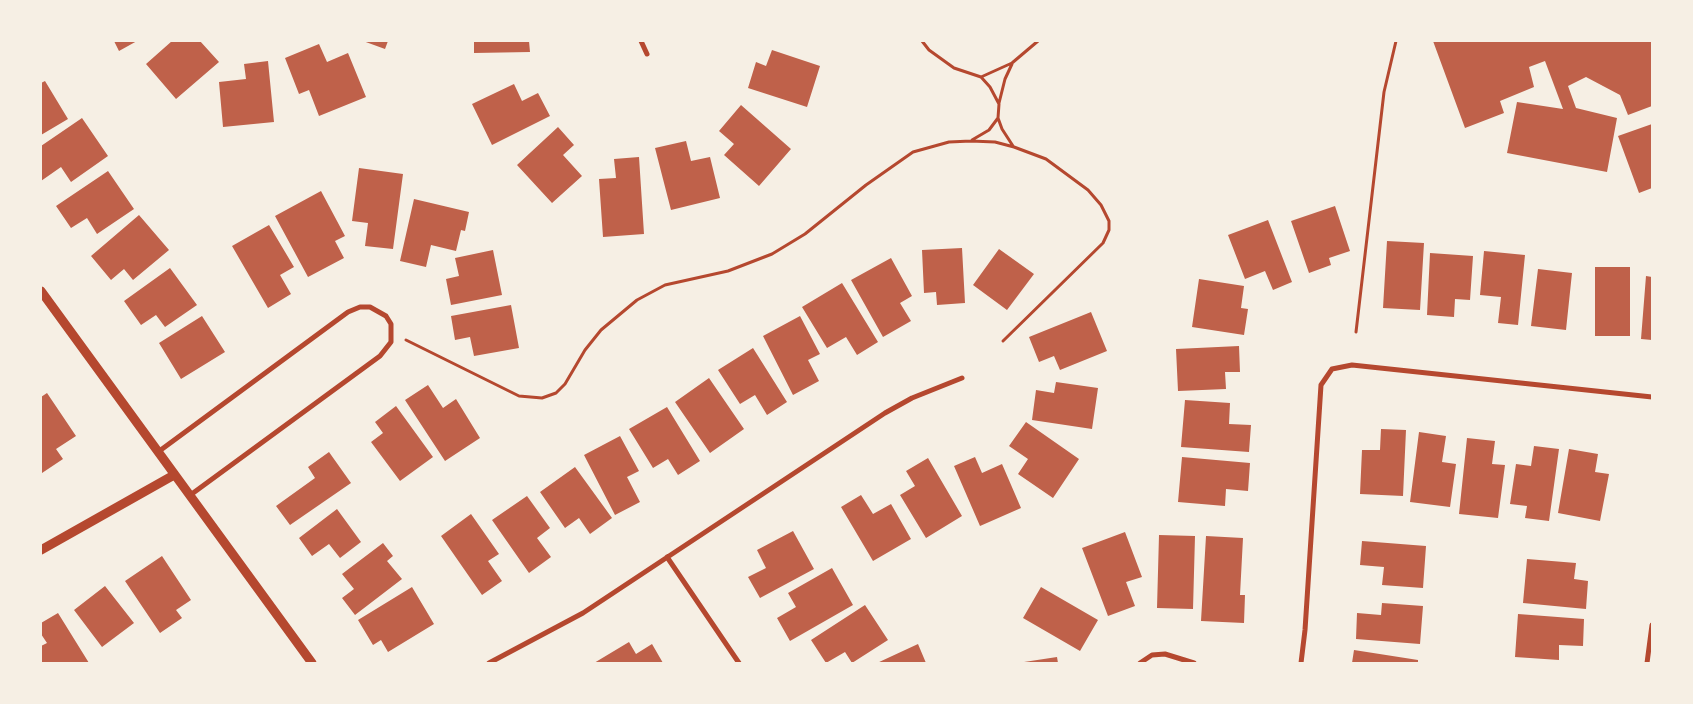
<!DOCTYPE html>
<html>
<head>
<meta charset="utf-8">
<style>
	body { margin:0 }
	#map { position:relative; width:1693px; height:704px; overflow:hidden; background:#f6efe4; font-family:Quicksand,sans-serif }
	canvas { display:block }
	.frame { position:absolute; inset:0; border:42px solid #f6efe4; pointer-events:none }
</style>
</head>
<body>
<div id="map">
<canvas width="1693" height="704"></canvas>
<div class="frame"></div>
</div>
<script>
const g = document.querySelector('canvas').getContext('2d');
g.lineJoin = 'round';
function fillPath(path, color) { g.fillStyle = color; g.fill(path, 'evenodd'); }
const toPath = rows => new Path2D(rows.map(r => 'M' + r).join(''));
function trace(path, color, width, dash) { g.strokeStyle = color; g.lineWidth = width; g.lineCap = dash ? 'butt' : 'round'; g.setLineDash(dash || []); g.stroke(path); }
const building = toPath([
	[114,41,137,41,119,51],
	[172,41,200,41,219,62,176,99,146,64],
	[363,41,388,41,385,49],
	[474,41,529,41,530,52,474,53],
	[1433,41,1652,41,1652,106,1628,115,1620,95,1586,77,1568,86,1576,108,1617,118,1607,172,1507,153,1517,102,1563,109,1545,61,1529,67,1534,87,1500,101,1504,113,1465,128],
	[319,44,327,62,348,53,366,97,319,116,309,90,299,94,285,58],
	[772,50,820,66,807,107,748,88,756,62,766,66],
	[268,61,274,122,223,127,219,82,246,79,244,64],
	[45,81,68,119,41,135,41,83],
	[514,84,522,101,538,93,550,116,492,145,472,104],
	[741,105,791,149,759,186,724,155,734,144,719,131],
	[82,118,108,156,71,182,61,167,41,181,41,146],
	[1652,124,1652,188,1639,193,1618,136],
	[558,127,574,145,563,155,582,176,552,203,517,165],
	[686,141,691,161,710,157,720,198,671,210,655,148],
	[639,157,644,234,603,237,599,179,616,178,614,159],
	[359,168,403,174,393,249,365,246,368,223,352,221],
	[108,171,134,209,97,234,87,218,71,228,56,206],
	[321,191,345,236,335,241,344,258,308,277,275,216],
	[414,199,469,212,465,231,461,230,456,251,431,245,426,267,400,261],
	[1335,206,1350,251,1329,258,1331,265,1309,273,1291,221],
	[139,215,169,250,133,280,124,269,111,280,91,256],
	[1268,220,1292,282,1273,290,1265,271,1245,279,1228,235],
	[269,225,294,267,280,275,291,294,268,308,232,246],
	[1387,241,1424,243,1420,310,1383,308],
	[962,248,965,303,937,305,936,292,924,293,922,250],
	[999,249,1034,274,1007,310,973,285],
	[493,250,502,295,451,305,446,279,459,276,455,258],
	[1484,251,1525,255,1518,325,1498,323,1501,297,1480,295],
	[1430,253,1473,256,1470,300,1455,299,1454,317,1427,315],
	[891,258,912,296,900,303,911,321,883,337,851,280],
	[1595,267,1630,267,1630,336,1595,336],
	[170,268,197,305,165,327,156,315,141,325,124,301],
	[1538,269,1572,273,1566,330,1531,326],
	[1646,276,1652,277,1652,340,1641,339],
	[1199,279,1244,286,1241,308,1248,309,1244,335,1192,327],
	[842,283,878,342,857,355,846,337,827,348,802,307],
	[511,305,519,348,474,356,470,337,455,340,451,316],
	[1091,312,1107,351,1060,370,1054,356,1039,362,1029,337],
	[202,316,225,352,181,379,159,343],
	[800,316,820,354,808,360,819,381,793,395,763,336],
	[1239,346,1240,372,1225,372,1226,389,1178,391,1176,349],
	[753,348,787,402,767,415,755,395,740,404,718,370],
	[709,378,744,429,710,453,675,402],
	[1056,382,1098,388,1092,429,1032,420,1036,390,1054,393],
	[428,385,443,408,456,399,480,438,445,461,405,400],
	[47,393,76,436,56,449,63,459,42,473,41,397],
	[1185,400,1230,403,1229,424,1251,425,1249,452,1181,447],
	[396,406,433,457,400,481,371,442,383,433,375,422],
	[667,407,700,461,678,475,668,459,653,468,629,429],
	[1026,422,1079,459,1053,498,1018,474,1028,459,1009,446],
	[1381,429,1406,430,1403,496,1360,494,1362,450,1380,450],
	[1419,432,1446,436,1442,462,1456,464,1450,507,1410,502],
	[620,436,639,471,627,477,640,502,615,515,584,455],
	[1467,438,1495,441,1492,464,1505,465,1498,518,1459,514],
	[1534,446,1559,449,1549,521,1525,518,1527,506,1510,504,1516,464,1531,466],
	[1569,449,1598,454,1595,472,1609,474,1600,521,1558,513],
	[329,452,351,483,290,525,276,506,315,478,308,467],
	[975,457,982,473,1002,464,1021,508,980,526,954,466],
	[1182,457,1250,463,1248,491,1226,489,1225,506,1178,502],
	[928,458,962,516,926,538,900,495,915,486,906,471],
	[575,467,612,518,590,534,579,518,565,528,540,492],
	[861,495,873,514,891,504,911,539,873,561,841,507],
	[527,496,550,528,537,538,551,557,529,573,492,520],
	[337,509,361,542,340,558,329,544,312,556,299,538],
	[471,514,499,554,488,561,502,581,482,595,441,536],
	[793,531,814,569,760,598,748,577,766,568,757,550],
	[1125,532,1142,577,1126,582,1135,606,1108,616,1082,548],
	[1159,535,1195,536,1193,609,1157,608],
	[1206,536,1243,538,1240,595,1245,595,1244,623,1201,621],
	[1362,541,1426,546,1423,588,1382,585,1384,567,1360,565],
	[383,543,393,556,387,561,402,579,355,615,342,598,354,589,342,574],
	[162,556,191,600,176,610,182,618,160,633,125,581],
	[1527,559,1576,563,1574,579,1588,581,1586,609,1523,603],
	[832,568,853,605,790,641,777,618,796,607,788,593],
	[105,586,134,623,102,647,74,610],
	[412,587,434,624,388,652,381,640,373,645,358,620],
	[1041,587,1098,620,1080,651,1023,618],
	[1382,603,1423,606,1420,644,1356,639,1357,613,1381,615],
	[865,605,888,640,852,663,845,652,826,663,811,640],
	[58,613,89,663,41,663,41,646,47,643,41,634,41,623],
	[1518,614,1584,619,1583,646,1559,645,1559,660,1515,657],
	[629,642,636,654,652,644,663,663,594,663],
	[918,644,926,663,877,663],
	[1354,650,1418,660,1418,663,1352,663],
	[1057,657,1058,663,1024,663,1024,662]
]);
const path = toPath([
	[922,41,929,50,954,68,981,77,990,87,999,104,998,118,1002,129,1013,146],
	[981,77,1012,63,1038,41],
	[999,103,1005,79,1012,64],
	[972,140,989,130,998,118],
	[1356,332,1384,92,1396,41],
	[406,340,519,396,542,398,556,393,565,384,585,350,601,330,637,300,665,285,728,271,772,254,805,234,866,185,913,152,949,142,971,141,995,142,1014,147,1046,159,1088,190,1101,205,1109,221,1109,230,1103,243,1003,341]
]);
const minor = toPath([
	[641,41,647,54],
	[158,452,348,312,360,307,370,307,386,316,391,324,391,342,380,356,189,496],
	[667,557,739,663],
	[489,663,583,613,885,413,912,398,962,378],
	[1140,663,1152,655,1165,654,1194,663],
	[1301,663,1305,630,1321,385,1332,369,1352,365,1652,397],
	[1647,663,1652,625]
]);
const tertiary = toPath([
	[41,291,312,663],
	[41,550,174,475]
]);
fillPath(building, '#bf614a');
trace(path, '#b5482f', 3);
trace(minor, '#b5482f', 5);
trace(tertiary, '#b5482f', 9);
</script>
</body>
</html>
